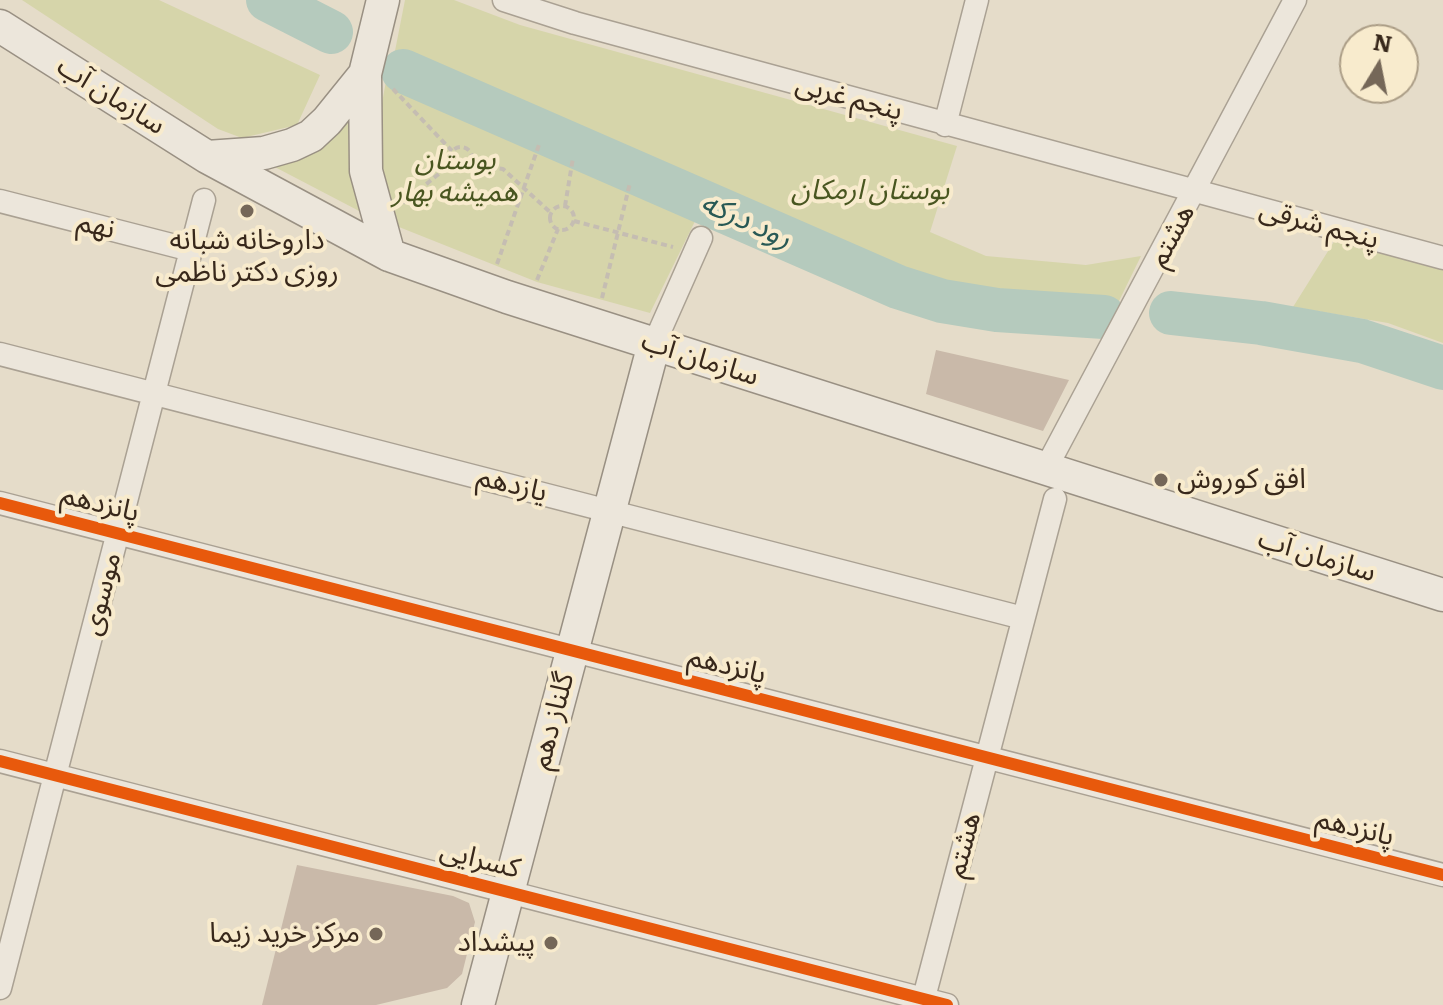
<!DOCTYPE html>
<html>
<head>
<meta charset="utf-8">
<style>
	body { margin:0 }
	#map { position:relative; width:1443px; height:1005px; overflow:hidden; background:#e5dcc9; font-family:Literata,serif }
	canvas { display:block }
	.north { position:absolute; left:1339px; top:24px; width:80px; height:80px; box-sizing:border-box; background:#f8ebcd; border:2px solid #ab9d86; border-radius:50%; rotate:10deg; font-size:22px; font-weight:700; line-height:32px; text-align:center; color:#38281b }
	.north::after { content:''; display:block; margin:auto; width:28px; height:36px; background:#756758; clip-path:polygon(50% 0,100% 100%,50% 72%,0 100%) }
</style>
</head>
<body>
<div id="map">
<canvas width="1443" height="1005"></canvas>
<div class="north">N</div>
</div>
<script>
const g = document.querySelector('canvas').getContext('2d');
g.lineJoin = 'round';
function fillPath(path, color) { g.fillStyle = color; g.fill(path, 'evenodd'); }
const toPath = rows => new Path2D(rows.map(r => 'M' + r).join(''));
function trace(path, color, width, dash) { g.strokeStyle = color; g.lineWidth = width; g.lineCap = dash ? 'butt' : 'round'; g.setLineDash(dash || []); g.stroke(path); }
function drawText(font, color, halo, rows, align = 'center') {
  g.font = font + ' Literata,"Noto Sans Arabic",serif'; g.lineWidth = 8; g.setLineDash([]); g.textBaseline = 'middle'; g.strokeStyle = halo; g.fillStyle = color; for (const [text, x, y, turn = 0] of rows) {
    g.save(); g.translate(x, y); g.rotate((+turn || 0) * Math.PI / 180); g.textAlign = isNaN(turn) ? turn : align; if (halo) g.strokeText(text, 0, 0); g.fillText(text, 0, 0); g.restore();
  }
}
const green = toPath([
	[22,0,159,0,320,75,297,125,242,138,218,129],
	[405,0,454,0,520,25,957,146,930,232,986,256,1086,265,1141,256,1118,303,1101,307,1057,306,986,297,908,280,395,51],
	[401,80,699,213,650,313,537,282,399,227,377,180,376,136,386,81],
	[356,99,363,213,271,165],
	[1335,240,1443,270,1443,343,1388,323,1293,307]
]);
const river = toPath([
	[268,0,331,32],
	[403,71,898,287,942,301,997,310,1104,317],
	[1171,313,1261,323,1362,341,1443,368]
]);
const building = toPath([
	[936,350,1069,380,1043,431,926,394],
	[297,865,453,896,469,903,475,922,462,974,447,988,376,1005,262,1005]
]);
const path = toPath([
	[393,89,452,151],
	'450 158a11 11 0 1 1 22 0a11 11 0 1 1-22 0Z',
	[470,164,503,169,551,213],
	[403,203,451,164],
	[565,206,573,158],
	'550 218a12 12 0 1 1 24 0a12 12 0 1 1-24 0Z',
	[574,221,673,247],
	[497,264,540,142],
	[537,280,558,229],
	[602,298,630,183]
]);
const street = toPath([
	[504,0,575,23,1443,258],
	[945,125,977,0],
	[0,201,191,250],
	[654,344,701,238],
	[0,354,1023,618],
	[1045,470,1295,0],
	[0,503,1443,875],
	[0,761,947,1005],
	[0,988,204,200],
	[922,1005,1055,499]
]);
const secondary = toPath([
	[0,26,207,157,389,255,507,297,1443,595],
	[365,74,366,171,389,255],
	[207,157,264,153,292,145,311,136,327,121,365,74,383,0],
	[478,1005,654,344]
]);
const cycleway = toPath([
	[0,503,1443,875],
	[0,761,947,1005]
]);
const markers = [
	[247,211,8,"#756758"],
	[1161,480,8,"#756758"],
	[376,934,8,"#756758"],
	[551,943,8,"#756758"]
];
const streetNames = [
	["سازمان آب",111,96,32],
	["پنجم غربی",849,98,15],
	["پنجم شرقی",1319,225,15],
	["نهم",96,226,14],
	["هشتم",1172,236,-62],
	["سازمان آب",700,359,18],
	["یازدهم",512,485,14],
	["پانزدهم",100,504,14],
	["سازمان آب",1317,556,17],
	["موسوی",102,594,-75],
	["پانزدهم",727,666,14],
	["گلناز دهم",553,721,-75],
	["پانزدهم",1355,828,14],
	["هشتم",964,845,-75],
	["کسرایی",480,860,14]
];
const parkNames = [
	["بوستان",455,161],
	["همیشه بهار",455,193],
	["بوستان ارمکان",870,191]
];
const poiNames = [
	["داروخانه شبانه",247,241,"center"],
	["روزی دکتر ناظمی",247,273,"center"],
	["افق کوروش",1177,480,"left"],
	["مرکز خرید زیما",360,934],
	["پیشداد",535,943]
];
const waterNames = [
	["رود درکه",746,221,24]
];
fillPath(green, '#d6d5aa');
trace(river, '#b5cabd', 44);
fillPath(building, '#c9b9a9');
trace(street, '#aaa193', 25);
trace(secondary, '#999083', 35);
trace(path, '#c5bdb2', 4, [6, 4]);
trace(street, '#ece6db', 22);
trace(secondary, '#ece6db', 32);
trace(cycleway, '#e8590c', 12);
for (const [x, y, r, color] of markers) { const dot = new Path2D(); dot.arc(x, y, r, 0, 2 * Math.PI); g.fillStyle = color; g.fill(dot); trace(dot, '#f8ebcd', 3); }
drawText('28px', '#38281b', '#f8ebcd', streetNames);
drawText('italic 28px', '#495620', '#f8ebcd', parkNames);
drawText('28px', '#38281b', '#f8ebcd', poiNames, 'right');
drawText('italic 30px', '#285955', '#f8ebcd', waterNames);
</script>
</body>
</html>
